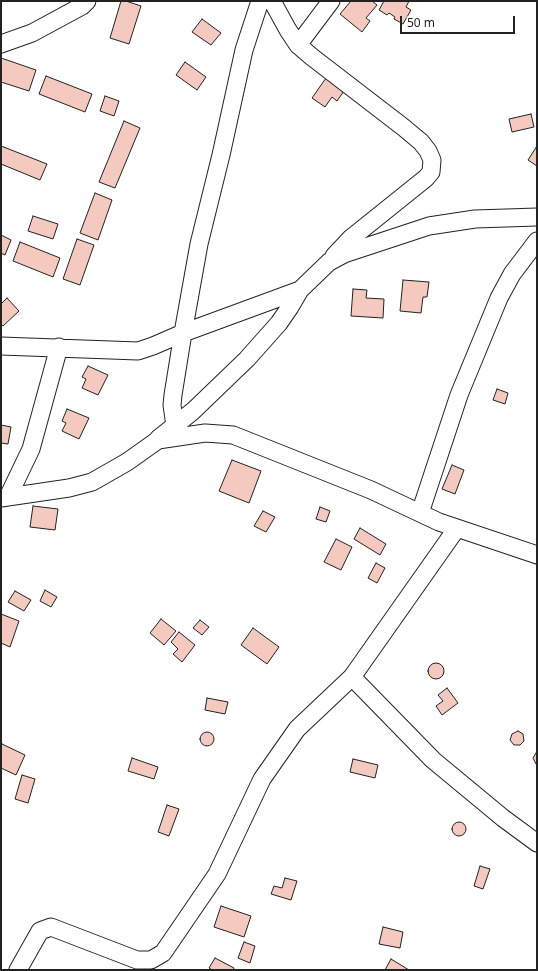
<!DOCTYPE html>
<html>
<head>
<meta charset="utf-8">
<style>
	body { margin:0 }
	#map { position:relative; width:538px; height:971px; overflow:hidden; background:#fff; font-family:"Noto Sans",sans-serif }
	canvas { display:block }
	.frame { position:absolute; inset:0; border:2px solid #222; pointer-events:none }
	.scale { position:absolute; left:400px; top:16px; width:115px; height:18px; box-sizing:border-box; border:2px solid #222; border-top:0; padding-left:5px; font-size:12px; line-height:14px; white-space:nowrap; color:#222; -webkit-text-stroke:3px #fff; paint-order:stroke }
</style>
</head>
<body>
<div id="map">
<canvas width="538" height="971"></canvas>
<div class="frame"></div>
<div class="scale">50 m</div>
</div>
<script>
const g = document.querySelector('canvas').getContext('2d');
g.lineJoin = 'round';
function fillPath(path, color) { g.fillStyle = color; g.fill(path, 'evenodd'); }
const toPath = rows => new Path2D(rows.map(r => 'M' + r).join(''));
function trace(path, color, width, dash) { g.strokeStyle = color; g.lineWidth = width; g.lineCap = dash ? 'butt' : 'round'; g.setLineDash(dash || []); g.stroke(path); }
const building = toPath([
	[121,1,126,1,141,6,129,44,110,38,121,1],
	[351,1,372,1,377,5,366,18,370,21,362,32,340,14,351,1],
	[384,1,409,1,406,7,411,10,403,24,394,19,395,17,389,13,387,15,379,10,384,1],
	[202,19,221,33,211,45,192,32,202,19],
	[1,58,36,70,29,91,1,82,1,58],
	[185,62,206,77,197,90,176,75,185,62],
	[46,76,92,94,85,112,39,94,46,76],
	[326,78,344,91,337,101,332,97,325,107,312,98,326,78],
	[105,96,119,101,114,116,100,111,105,96],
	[531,114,534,127,512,132,509,119,531,114],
	[124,121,140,128,115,188,99,182,124,121],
	[1,146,47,164,40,180,1,164,1,146],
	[537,146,537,166,528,160,537,146],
	[95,193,112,200,98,240,80,233,95,193],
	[33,216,58,224,53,239,28,231,33,216],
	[1,235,11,240,5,255,1,253,1,235],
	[77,239,94,245,80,285,63,279,77,239],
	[20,242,60,258,53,277,13,261,20,242],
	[403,280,429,282,427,297,423,297,421,313,400,311,403,280],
	[353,289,367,290,366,298,384,299,383,318,351,316,353,289],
	[7,298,19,311,3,326,1,324,1,304,7,298],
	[88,366,108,375,98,395,82,388,86,379,82,377,88,366],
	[497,389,508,393,505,404,493,400,497,389],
	[67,409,89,418,79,439,62,431,66,423,62,421,67,409],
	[1,425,11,427,8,444,1,443,1,425],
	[232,460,261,471,249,503,219,491,232,460],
	[452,465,464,470,455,494,442,489,452,465],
	[33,506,58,509,55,530,30,527,33,506],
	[320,507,330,511,326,522,316,519,320,507],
	[263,511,275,517,266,532,254,526,263,511],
	[360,528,386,544,380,555,354,539,360,528],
	[336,539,352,547,341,570,324,562,336,539],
	[376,563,385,568,377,583,368,578,376,563],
	[45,590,57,597,51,607,40,601,45,590],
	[15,591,31,600,24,611,8,602,15,591],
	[1,614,19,621,10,647,1,643,1,614],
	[161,619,176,631,164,645,150,633,161,619],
	[200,620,209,627,202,635,193,628,200,620],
	[253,628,279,647,267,664,241,645,253,628],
	[179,632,195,645,182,662,173,654,178,649,171,642,179,632],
	'428 671a8 8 0 1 1 16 0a8 8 0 1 1-16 0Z',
	[447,688,458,703,442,715,436,706,443,701,438,695,447,688],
	[207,698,228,702,225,714,205,710,207,698],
	[518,731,523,734,524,741,520,745,514,745,510,740,512,734,518,731],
	'200 739a7 7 0 1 1 14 0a7 7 0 1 1-14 0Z',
	[2,744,25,755,16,775,1,768,1,747,2,744],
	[536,753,537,753,537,764,536,764,533,758,536,753],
	[132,758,158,767,154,779,128,771,132,758],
	[353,759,378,765,375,778,350,772,353,759],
	[22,775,35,779,28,803,15,799,22,775],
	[167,805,179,809,169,836,158,832,167,805],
	'452 829a7 7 0 1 1 14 0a7 7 0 1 1-14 0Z',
	[480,866,490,869,483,889,474,886,480,866],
	[285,878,297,881,291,900,271,894,274,886,282,888,285,878],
	[221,906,251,916,244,937,214,927,221,906],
	[383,927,403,932,400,948,379,944,383,927],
	[244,942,255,946,250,963,238,958,244,942],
	[215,958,234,968,233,970,212,970,209,968,215,958],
	[391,959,409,970,385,970,391,959]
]);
const minor = toPath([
	[272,1,288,30,298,45,312,57,403,127,421,142,428,151,432,160,431,172,426,178,350,239,334,256],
	[1,44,32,33,82,6,87,1],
	[298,45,331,1],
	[1,346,138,351,153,346,183,333,199,244,221,155,244,50,260,1],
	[175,426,172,405,173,395,183,333,300,290],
	[158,439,193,411,247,359,279,323,290,307,300,290,329,262,344,254,429,226,475,219,537,217],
	[8,497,31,449,59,347],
	[1,498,69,488,92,482,127,462,158,440,205,433,233,435,371,490,439,522,537,555],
	[420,513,459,395,499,298,512,274,537,241],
	[352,677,433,760,503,818,537,843],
	[18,970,40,931,51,927,137,960,151,960,163,953,217,874,262,779,297,729,352,677,457,528]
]);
fillPath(building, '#f3c9c0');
trace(building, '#222', 1);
trace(minor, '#222', 19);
trace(minor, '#fff', 17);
</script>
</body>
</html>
